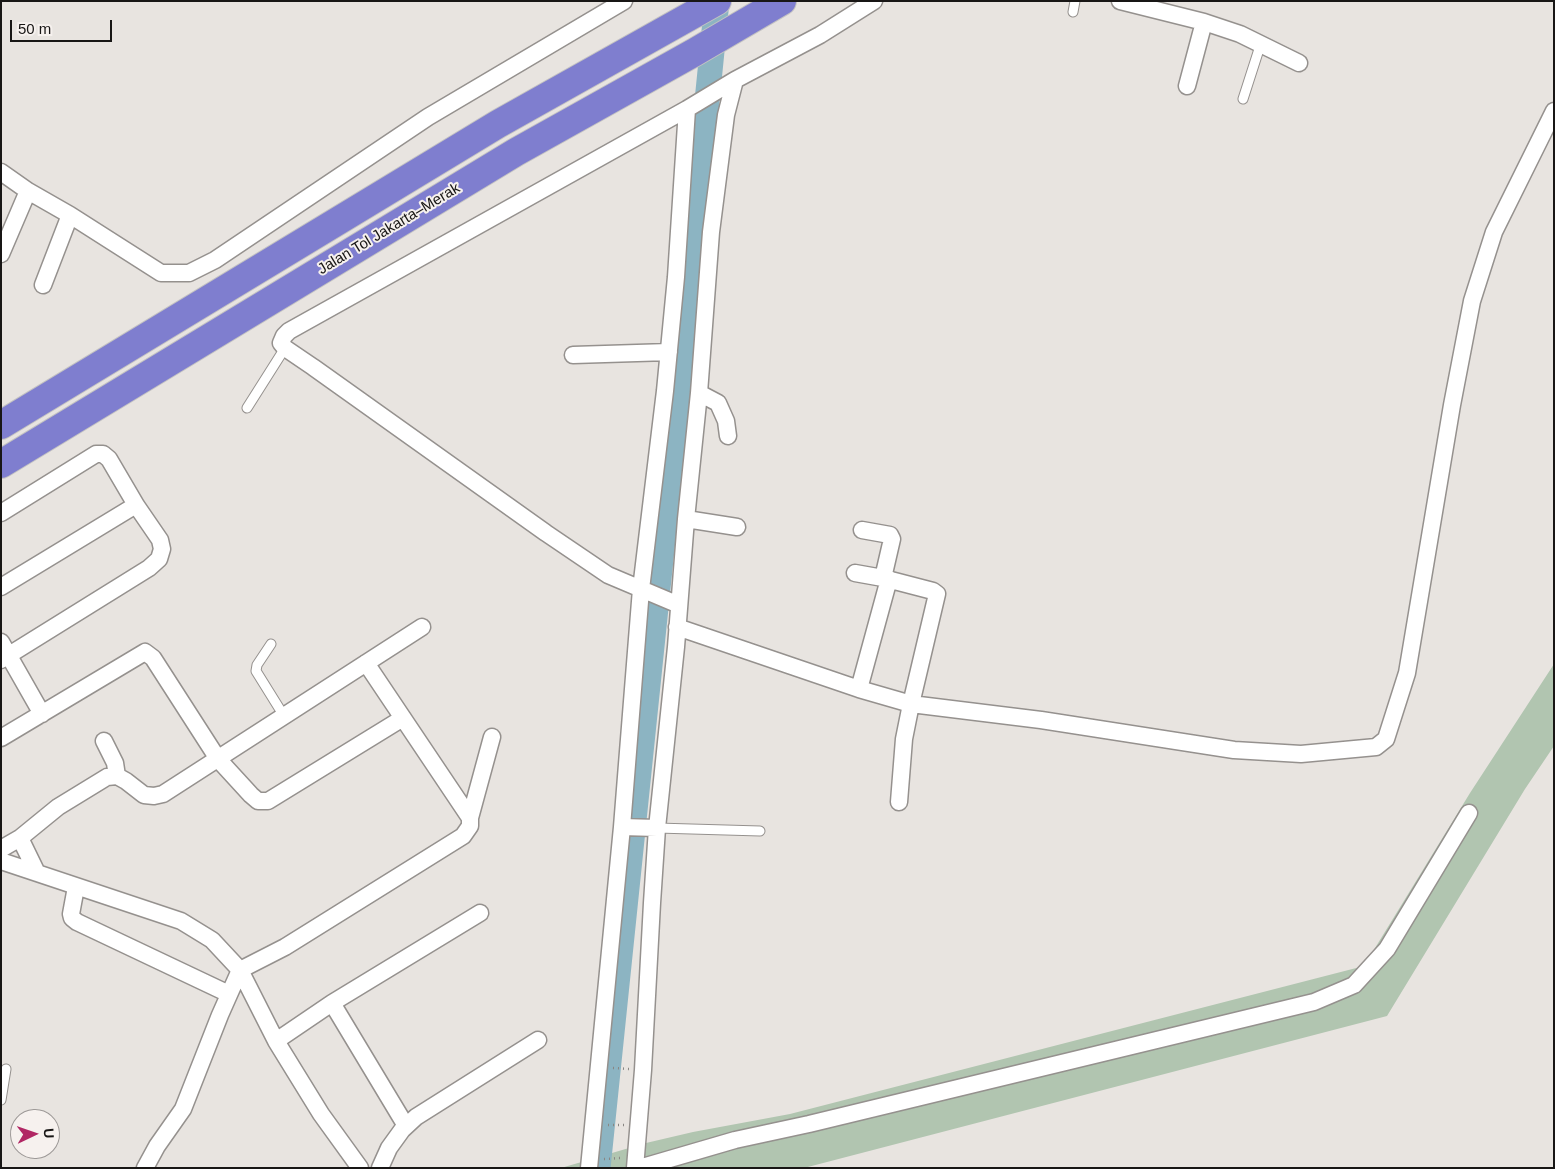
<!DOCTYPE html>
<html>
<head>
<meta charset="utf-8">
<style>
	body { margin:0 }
	#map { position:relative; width:1555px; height:1169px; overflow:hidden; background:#e8e4e0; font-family:Helvetica,sans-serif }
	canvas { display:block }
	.frame { position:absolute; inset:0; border:2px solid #181615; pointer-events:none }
	.north { position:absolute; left:10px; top:1109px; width:50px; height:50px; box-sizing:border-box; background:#f6f1ee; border:1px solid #9d9997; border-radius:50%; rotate:87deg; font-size:14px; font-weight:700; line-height:20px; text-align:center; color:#181615 }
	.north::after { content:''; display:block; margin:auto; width:18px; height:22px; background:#b12764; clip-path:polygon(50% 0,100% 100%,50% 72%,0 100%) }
	.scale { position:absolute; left:10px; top:20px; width:102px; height:22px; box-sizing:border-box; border:2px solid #181615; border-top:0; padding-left:6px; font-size:15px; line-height:18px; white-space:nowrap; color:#181615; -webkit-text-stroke:4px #f6f1ee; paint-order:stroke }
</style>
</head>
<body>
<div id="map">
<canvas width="1555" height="1169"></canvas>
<div class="frame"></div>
<div class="north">U</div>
<div class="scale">50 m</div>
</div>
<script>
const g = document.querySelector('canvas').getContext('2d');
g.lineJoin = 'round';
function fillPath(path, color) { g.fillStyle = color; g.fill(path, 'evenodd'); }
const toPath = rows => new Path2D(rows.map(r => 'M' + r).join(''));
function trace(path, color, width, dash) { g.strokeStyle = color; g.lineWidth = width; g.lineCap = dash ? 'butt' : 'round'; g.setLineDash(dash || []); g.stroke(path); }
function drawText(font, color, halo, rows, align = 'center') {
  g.font = font + ' Helvetica,sans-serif'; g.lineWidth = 4; g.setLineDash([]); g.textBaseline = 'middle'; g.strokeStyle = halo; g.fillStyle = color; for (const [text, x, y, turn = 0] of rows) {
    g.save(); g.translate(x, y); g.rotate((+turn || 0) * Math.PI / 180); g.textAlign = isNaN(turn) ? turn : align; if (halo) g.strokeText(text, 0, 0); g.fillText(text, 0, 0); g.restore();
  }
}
const green = toPath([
	[1554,664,1554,746,1525,789,1387,1016,804,1168,561,1168,646,1143,693,1132,790,1114,1364,966,1470,793]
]);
const river = toPath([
	[598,1168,669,482,717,1]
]);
const path = toPath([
	[613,1068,630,1069],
	[608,1125,625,1125],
	[604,1159,621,1158]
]);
const service = toPath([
	[1073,12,1075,1],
	[1243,99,1261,43],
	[247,408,285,348],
	[271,644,257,665,256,671,284,716],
	[657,828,760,831],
	[1,1100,6,1069]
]);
const minor = toPath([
	[1120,1,1204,22,1240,34,1299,63],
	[1187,86,1204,22],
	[1,172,28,191,70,215,161,273,189,273,215,260,428,117,624,1],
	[1,254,28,191],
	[43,285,70,215],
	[573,355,669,352],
	[699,393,718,403,726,421,728,436],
	[1,513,96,454,103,454,109,459,136,505,160,540,162,549,159,559,149,568,1,660],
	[686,519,737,527],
	[862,530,890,535,892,539,883,578],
	[855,573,883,578,933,591,937,594,911,704,904,739,899,802],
	[1,587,136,505],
	[679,605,608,575,546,533,313,367,285,348,281,343,284,336,289,331,687,109,735,80],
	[677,627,859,689,911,704,1041,720,1234,750,1301,754,1376,747,1386,739,1407,673,1452,405,1472,301,1494,232,1554,111],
	[1,642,42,714],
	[366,663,470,818],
	[859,689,889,579],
	[1,738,145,652,153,658,218,759,251,795,258,801,268,801,403,718],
	[104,741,115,763,117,776],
	[622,827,657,828],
	[20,838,37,873],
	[1,849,20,838,58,807,107,777,117,776,126,781,144,795,154,796,163,794,422,627],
	[1,861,181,921,212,940,240,970,285,947,463,836,470,826,470,818,492,737],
	[76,887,71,914,72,918,77,922,229,994],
	[240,970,276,1041,321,1114,360,1168],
	[332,1003,480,913],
	[276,1041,332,1003,406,1126],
	[145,1168,157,1146,183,1109,220,1015,240,970],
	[380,1168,389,1148,402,1130,416,1117,538,1040],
	[589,1168,622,827,641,589,665,391,676,277,687,109],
	[635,1168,643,1070,652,903,657,828,676,647,686,519,699,393,711,232,726,115,735,80,820,35,874,1],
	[639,1168,735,1140,809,1124,1314,1002,1354,985,1387,949,1469,813]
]);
const motorway = toPath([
	[1,425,498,124,717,1],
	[1,464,516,152,695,52,782,1]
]);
const streetNames = [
	["Jalan Tol Jakarta–Merak",389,229,-31]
];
fillPath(green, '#b1c5b0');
trace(river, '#8cb4c2', 25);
trace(service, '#95918e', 11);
trace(minor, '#95918e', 19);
trace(motorway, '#c3c2c2', 30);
trace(path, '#898683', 2.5, [1, 4]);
trace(service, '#fff', 9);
trace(minor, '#fff', 16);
trace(motorway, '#7f7ecf', 28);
drawText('15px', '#181615', '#f6f1ee', streetNames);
</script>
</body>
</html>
